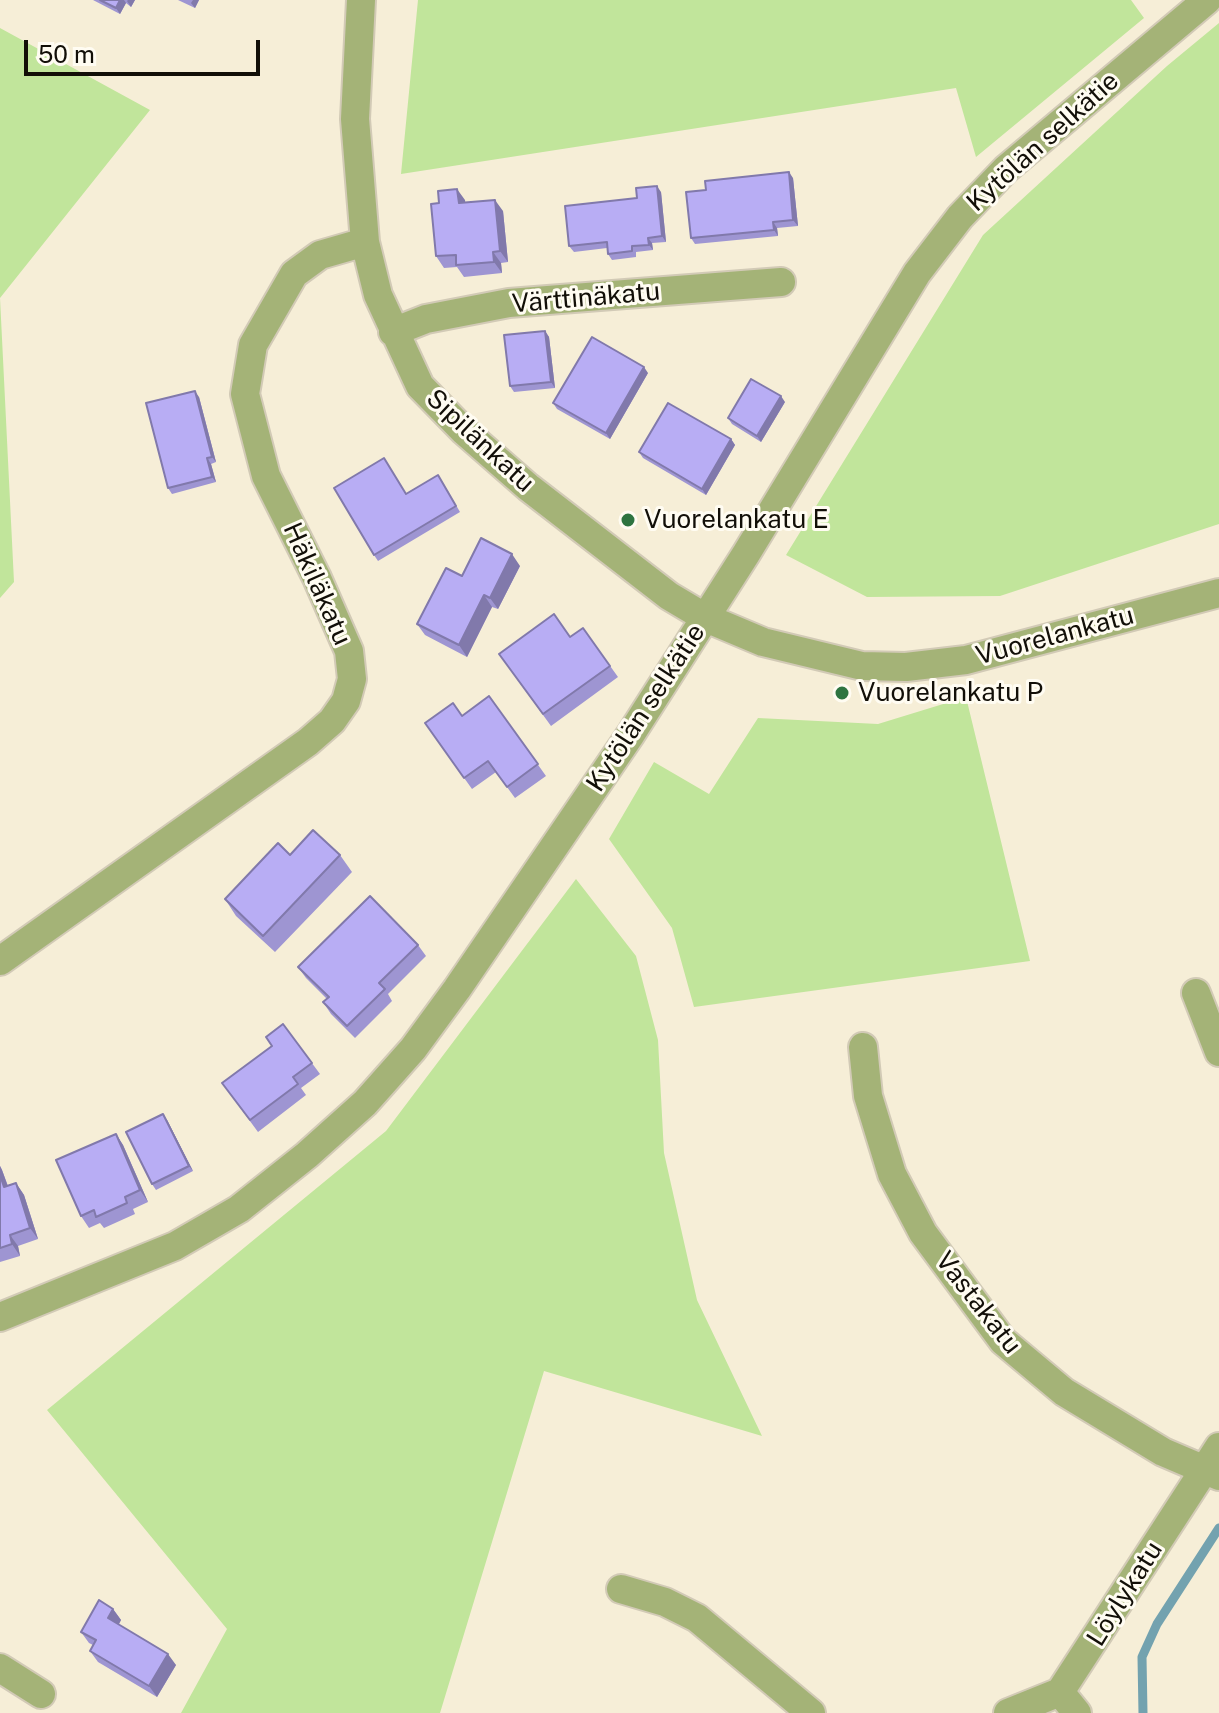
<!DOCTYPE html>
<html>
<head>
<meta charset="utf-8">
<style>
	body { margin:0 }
	#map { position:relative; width:1219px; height:1713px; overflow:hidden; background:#f6eed7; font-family:"Public Sans",sans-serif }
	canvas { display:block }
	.scale { position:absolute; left:24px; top:40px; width:236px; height:36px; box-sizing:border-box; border:4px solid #120f08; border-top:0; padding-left:10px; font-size:24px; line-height:28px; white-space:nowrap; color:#120f08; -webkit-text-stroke:6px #fffcf2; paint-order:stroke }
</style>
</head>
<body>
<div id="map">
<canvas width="1219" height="1713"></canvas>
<div class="scale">50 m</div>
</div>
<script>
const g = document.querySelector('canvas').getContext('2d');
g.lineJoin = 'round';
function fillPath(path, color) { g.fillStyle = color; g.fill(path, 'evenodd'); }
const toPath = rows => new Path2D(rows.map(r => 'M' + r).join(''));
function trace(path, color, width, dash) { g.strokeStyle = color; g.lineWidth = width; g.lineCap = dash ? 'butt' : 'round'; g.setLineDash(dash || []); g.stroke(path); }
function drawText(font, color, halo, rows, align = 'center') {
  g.font = font + ' "Public Sans",sans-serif'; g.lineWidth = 6; g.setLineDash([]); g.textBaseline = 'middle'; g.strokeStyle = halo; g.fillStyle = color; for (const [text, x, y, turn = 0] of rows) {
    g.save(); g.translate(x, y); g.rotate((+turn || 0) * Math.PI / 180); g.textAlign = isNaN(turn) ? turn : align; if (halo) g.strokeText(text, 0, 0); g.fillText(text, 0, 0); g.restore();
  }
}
const green = toPath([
	[418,0,1131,0,1144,18,976,157,956,88,401,174],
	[1219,23,1219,524,1000,596,867,597,786,555,983,235,1167,66],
	[0,28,150,110,0,298,14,582,0,598],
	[966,697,1030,961,694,1007,672,928,609,839,654,762,709,794,758,718,878,724],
	[576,879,636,956,658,1040,664,1153,697,1300,762,1436,544,1371,440,1713,181,1713,227,1629,47,1410,386,1131]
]);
const stream = toPath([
	[1143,1713,1142,1657,1157,1624,1219,1528]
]);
const minor = toPath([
	[361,0,355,119,365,242,378,295,420,386,464,431,528,487,669,596,706,618,763,642,862,666,906,667,966,660,1219,593],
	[393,332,426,319,509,303,781,282],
	[0,961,308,742,332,721,346,701,352,679,349,651,317,578,266,476,245,394,253,345,294,274,320,255,365,242],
	[1196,993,1219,1052],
	[863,1047,868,1096,892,1174,923,1233,1003,1341,1064,1392,1163,1452,1219,1476],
	[0,1317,175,1246,239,1209,307,1155,365,1103,413,1049,457,989,631,734,746,554,917,273,960,217,1006,169,1207,0],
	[621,1589,665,1602,697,1618,811,1713],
	[0,1668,41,1694],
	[1060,1692,1077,1713],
	[1008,1713,1060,1692,1219,1447]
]);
const wall = toPath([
	[93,0,135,0,131,7,126,3,120,14],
	[178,0,199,0,195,8],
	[793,178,798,226,777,228,778,236,695,244,691,238],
	[661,192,666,242,652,243,653,250,636,252,636,257,612,260,608,254,607,248,574,252,569,246,637,198],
	[465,200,465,203,503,211,508,262,501,263,502,273,464,277,457,267,444,268,436,256],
	[545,331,549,337,555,388,514,392,510,386],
	[648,373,610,439,557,409,553,403],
	[199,397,216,462,211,464,216,482,172,494,168,488],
	[785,402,761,442,732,424,728,418],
	[731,439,735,445,706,495,643,458,639,452],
	[442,481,460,512,378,561,374,555,406,494],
	[520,566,498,609,492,607,467,657,425,635,417,624,462,576],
	[583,628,618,677,551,726,499,654,570,637],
	[489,696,546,776,515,798,496,772,472,789,425,723,462,716],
	[340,855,352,872,275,952,236,916,225,899],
	[418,945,426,956,388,994,392,1001,355,1038,331,1014,323,1002,327,999,306,978,298,967],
	[283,1024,320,1074,301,1088,306,1095,258,1132,222,1083,272,1046],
	[167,1120,193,1171,156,1190,152,1184],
	[116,1134,123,1145,148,1202,133,1209,135,1214,104,1228,100,1223,89,1228,81,1216],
	[0,1166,2,1170,8,1186,16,1183,24,1195,38,1239,18,1246,20,1256,0,1262],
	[113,1609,121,1620,118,1625,176,1665,157,1697,98,1662,90,1651,93,1645,89,1643,81,1632]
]);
const shadedWall = toPath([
	[120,0,124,0,126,3,120,14,116,8],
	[128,0,135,0,131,7,127,1],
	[193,0,199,0,195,8,191,3],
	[789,172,793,178,798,226,793,220],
	[657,186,661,192,666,242,662,236],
	[457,189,465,200,467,215,459,203],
	[495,200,503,211,508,262,500,251],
	[773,222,777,228,778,236,774,230],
	[648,238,652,243,653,250,649,245],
	[493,252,501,263,502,273,494,262],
	[545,331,549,337,555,388,551,382],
	[644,367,648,373,610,439,606,433],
	[195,391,199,397,216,462,212,457],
	[781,396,785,402,761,442,757,436],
	[731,439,735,445,706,495,702,489],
	[207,458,211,464,216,482,212,477],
	[512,554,520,566,498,609,490,598],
	[484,595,492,607,467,657,459,645],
	[163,1114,167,1120,193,1171,189,1166],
	[116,1134,123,1145,148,1202,140,1190],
	[0,1166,2,1170,12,1198,4,1187,0,1175],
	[16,1183,24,1195,38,1239,30,1228],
	[10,1235,18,1246,20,1256,12,1244],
	[113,1609,121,1620,116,1630,108,1618],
	[168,1654,176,1665,157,1697,149,1686]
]);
const building = toPath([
	[100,0,120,0,116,8,100,0],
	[789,172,793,220,773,222,774,230,691,238,686,192,706,190,705,181,789,172],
	[657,186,662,236,648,238,649,245,632,246,632,251,608,254,607,242,569,246,565,206,637,198,636,188,657,186],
	[457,189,459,203,495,200,500,251,493,252,494,262,456,265,456,255,436,256,431,204,439,203,438,191,457,189],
	[545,331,551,382,510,386,504,335,545,331],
	[592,337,644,367,606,433,553,403,592,337],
	[751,379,781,396,757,436,728,418,751,379],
	[195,391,212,457,207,458,212,477,168,488,146,403,195,391],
	[668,403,731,439,702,489,639,452,668,403],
	[384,458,406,494,438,475,456,506,374,555,334,488,384,458],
	[481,538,512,554,490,598,484,595,459,645,417,624,446,568,462,576,481,538],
	[554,614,570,637,583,628,610,666,543,714,499,654,554,614],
	[489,696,538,764,507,787,488,761,464,778,425,723,453,703,462,716,489,696],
	[313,830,340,855,263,936,225,899,278,843,290,855,313,830],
	[370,896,418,945,379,983,385,989,347,1026,323,1002,329,997,298,967,370,896],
	[283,1024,312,1063,293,1077,298,1084,250,1120,222,1083,272,1046,266,1037,283,1024],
	[163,1114,189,1166,152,1184,126,1132,163,1114],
	[116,1134,140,1190,125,1197,127,1203,96,1217,94,1210,81,1216,56,1160,116,1134],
	[0,1175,4,1187,16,1183,30,1228,10,1235,12,1244,0,1248,0,1175],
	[99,1600,113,1609,108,1618,168,1654,149,1686,90,1651,96,1640,81,1632,99,1600]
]);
const markers = [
	[628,520,8,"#2e7440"],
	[842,693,8,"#2e7440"]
];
const streetNames = [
	["Kytölän selkätie",1043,142,-42],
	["Värttinäkatu",586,298,-5],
	["Sipilänkatu",480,441,43],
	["Häkiläkatu",317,584,66],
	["Vuorelankatu",1055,636,-15],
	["Kytölän selkätie",646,708,-57],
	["Vastakatu",978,1303,52],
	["Löylykatu",1125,1594,-58]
];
const poiNames = [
	["Vuorelankatu E",644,520],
	["Vuorelankatu P",858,693]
];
fillPath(green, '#c1e59b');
trace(stream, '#73a2af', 9);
trace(minor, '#d2cab6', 32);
trace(minor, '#a4b377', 28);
fillPath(wall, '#9e95d2');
fillPath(shadedWall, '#8179ab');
fillPath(building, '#b8adf4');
trace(building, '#8179ab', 2);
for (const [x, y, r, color] of markers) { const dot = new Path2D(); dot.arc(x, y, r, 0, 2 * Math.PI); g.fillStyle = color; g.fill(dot); trace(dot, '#fffcf2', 3); }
drawText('26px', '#120f08', '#fffcf2', streetNames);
drawText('26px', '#120f08', '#fffcf2', poiNames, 'left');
</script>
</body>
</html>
